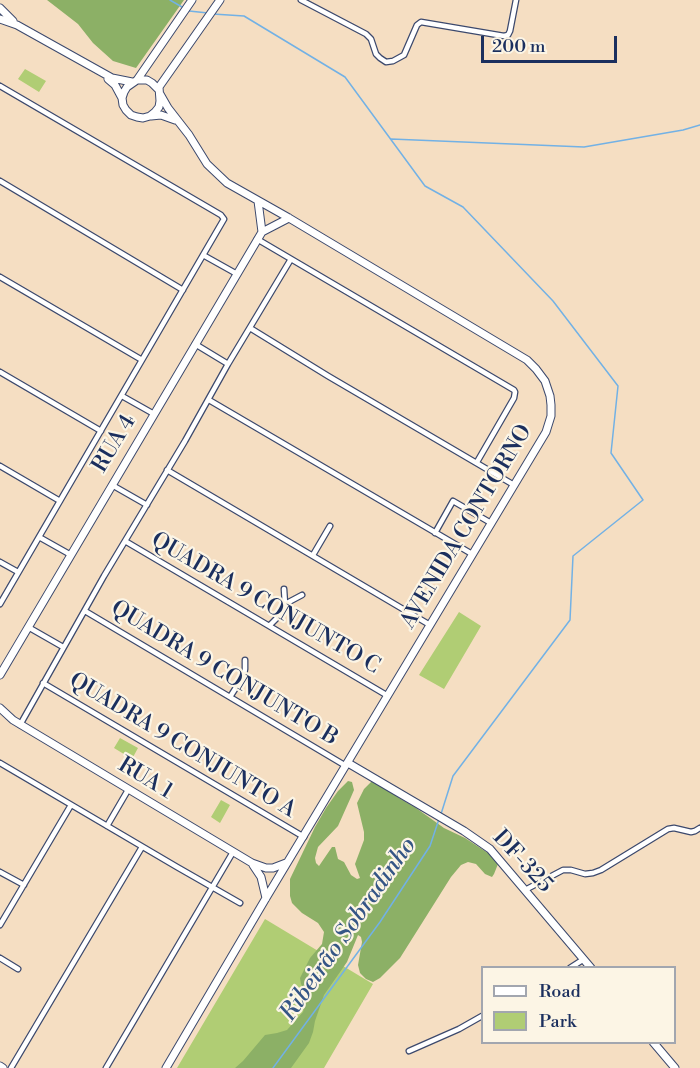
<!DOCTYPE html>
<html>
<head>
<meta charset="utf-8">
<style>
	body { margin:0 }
	#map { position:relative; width:700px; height:1068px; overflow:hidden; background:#f5dec2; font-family:"Libre Bodoni",serif }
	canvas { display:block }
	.legend { position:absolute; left:481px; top:966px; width:195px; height:78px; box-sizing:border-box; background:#fcf5e5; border:2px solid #a2a6af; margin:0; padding:8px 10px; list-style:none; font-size:18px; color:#1b2f5e }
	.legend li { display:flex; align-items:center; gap:12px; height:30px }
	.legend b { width:30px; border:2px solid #a2a6af }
	.scale { position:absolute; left:481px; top:36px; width:136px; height:27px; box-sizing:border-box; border:3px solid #1b2f5e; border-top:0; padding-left:8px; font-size:18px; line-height:21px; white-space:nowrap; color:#1b2f5e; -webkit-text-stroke:4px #fcf5e5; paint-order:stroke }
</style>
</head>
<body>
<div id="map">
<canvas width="700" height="1068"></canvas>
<ul class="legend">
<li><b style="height:8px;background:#fff"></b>Road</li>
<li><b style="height:16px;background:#b0cd74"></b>Park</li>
</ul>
<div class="scale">200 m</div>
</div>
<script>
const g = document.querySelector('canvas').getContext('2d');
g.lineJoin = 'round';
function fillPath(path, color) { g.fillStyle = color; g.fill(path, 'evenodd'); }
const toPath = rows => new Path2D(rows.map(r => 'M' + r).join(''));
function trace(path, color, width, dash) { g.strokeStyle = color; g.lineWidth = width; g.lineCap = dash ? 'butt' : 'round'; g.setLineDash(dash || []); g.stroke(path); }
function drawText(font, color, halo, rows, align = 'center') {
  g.font = font + ' "Libre Bodoni",serif'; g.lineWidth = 4.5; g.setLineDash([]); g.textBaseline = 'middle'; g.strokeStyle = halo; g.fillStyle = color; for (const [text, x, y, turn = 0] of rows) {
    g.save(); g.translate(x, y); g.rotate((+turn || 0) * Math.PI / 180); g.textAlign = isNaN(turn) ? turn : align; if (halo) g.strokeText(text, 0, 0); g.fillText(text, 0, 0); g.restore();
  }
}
const green = toPath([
	[25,69,46,81,39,92,18,79],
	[459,612,481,626,444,689,419,675],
	[120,738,138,748,132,759,114,748],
	[221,800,230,805,220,823,211,817],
	[265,919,373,984,324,1068,177,1068]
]);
const forest = toPath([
	[47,0,184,0,136,68,113,61,93,43,78,24],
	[373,780,379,783,399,798,416,808,444,828,465,838,491,855,496,860,498,864,494,874,492,877,485,874,476,864,468,862,461,865,451,877,400,958,380,978,373,982,366,979,360,973,358,965,362,942,361,937,358,935,347,962,324,995,315,1021,313,1032,309,1043,291,1068,235,1068,243,1061,265,1035,277,1033,287,1030,303,1012,307,999,307,994,301,984,300,978,310,958,322,944,324,932,318,923,302,913,292,903,290,896,290,879,315,827,326,808,338,791,348,781,352,782,354,790,351,797,338,826,318,847,315,858,316,863,319,866,332,847,335,847,338,859,344,862,351,875,357,879,360,878,355,864,364,840,364,832,357,803,364,789]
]);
const stream = toPath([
	[170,0,182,7],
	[189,11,208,13],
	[213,14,244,16,345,77,425,186,463,207,553,301,618,386,611,453,643,500,573,556,570,620,453,776,441,814],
	[391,139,584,147,683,130,700,125],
	[273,1068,380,922,430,846,439,819]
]);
const street = toPath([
	[301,0,366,34,371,39,376,54,380,58,386,62,393,61,404,55,417,25,421,22,504,36,508,35,510,31,516,0],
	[0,86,221,215,224,219,0,604],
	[0,181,183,290],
	[257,239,514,390,515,392,514,398,477,462],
	[203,255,237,274],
	[0,277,142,360],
	[250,328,328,376,514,485],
	[195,344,228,364],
	[0,372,101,431],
	[122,396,154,414],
	[209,400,472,554],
	[0,466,60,501],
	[167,470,430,625],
	[112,485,147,505],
	[435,533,453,501,491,523],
	[39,537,71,555],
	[125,541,388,696],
	[313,555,330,526],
	[0,562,18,572],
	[284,589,285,604],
	[85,611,346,766],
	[270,625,276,619,285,604,302,595],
	[28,627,63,647],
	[43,683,304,837],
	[230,697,244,675,245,669,245,660],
	[20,725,104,576,185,441,228,364,291,259],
	[0,763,177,867,240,903],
	[107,826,128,790],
	[0,872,24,885],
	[525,890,563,870,571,870,585,874,593,873,601,870,668,829,674,828,691,832,695,831,700,828],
	[0,925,71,805],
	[0,958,18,969],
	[570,968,584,959],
	[409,1051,459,1029,482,1016],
	[11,1068,142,847],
	[106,1068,233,852]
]);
const secondary = toPath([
	[0,8,13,21],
	[0,19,17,25,112,78,132,82],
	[108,79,115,85,122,98],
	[137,80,192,0],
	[159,90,152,83,147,80,137,80,127,87,124,92,122,98,123,105,126,110,131,115,137,117,143,118,150,116,155,112,159,107,160,101,159,87,220,0],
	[160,94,168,108,189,135,207,164,227,183,289,218,527,360,536,369,545,381,550,396,551,405,551,416,546,432,266,898,166,1068],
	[151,116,161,115,175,120],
	[258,201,262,232],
	[0,675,262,232,289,218],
	[0,708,13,720,252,863,266,868,273,868,286,863],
	[348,763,464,831,490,849,591,968],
	[253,865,261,877,266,898],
	[653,1042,675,1068],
	[0,1066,3,1068]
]);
const streetNames = [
	["RUA 4",115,444,-59],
	["AVENIDA CONTORNO",467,527,-59],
	["QUADRA 9 CONJUNTO C",265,604,30],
	["QUADRA 9 CONJUNTO B",224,674,31],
	["QUADRA 9 CONJUNTO A",182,746,31],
	["RUA 1",145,779,31],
	["DF-325",522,862,47]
];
const waterNames = [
	["Ribeirão Sobradinho",349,930,-55]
];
fillPath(green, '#b0cd74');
fillPath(forest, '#8cb066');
trace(stream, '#72b1e5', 1.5);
trace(street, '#3c496d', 7);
trace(secondary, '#3c496d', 9);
trace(street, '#fff', 4.5);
trace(secondary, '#fff', 7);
drawText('22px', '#1b2f5e', '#fcf5e5', streetNames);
drawText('italic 24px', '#355686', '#fcf5e5', waterNames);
</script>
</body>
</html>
